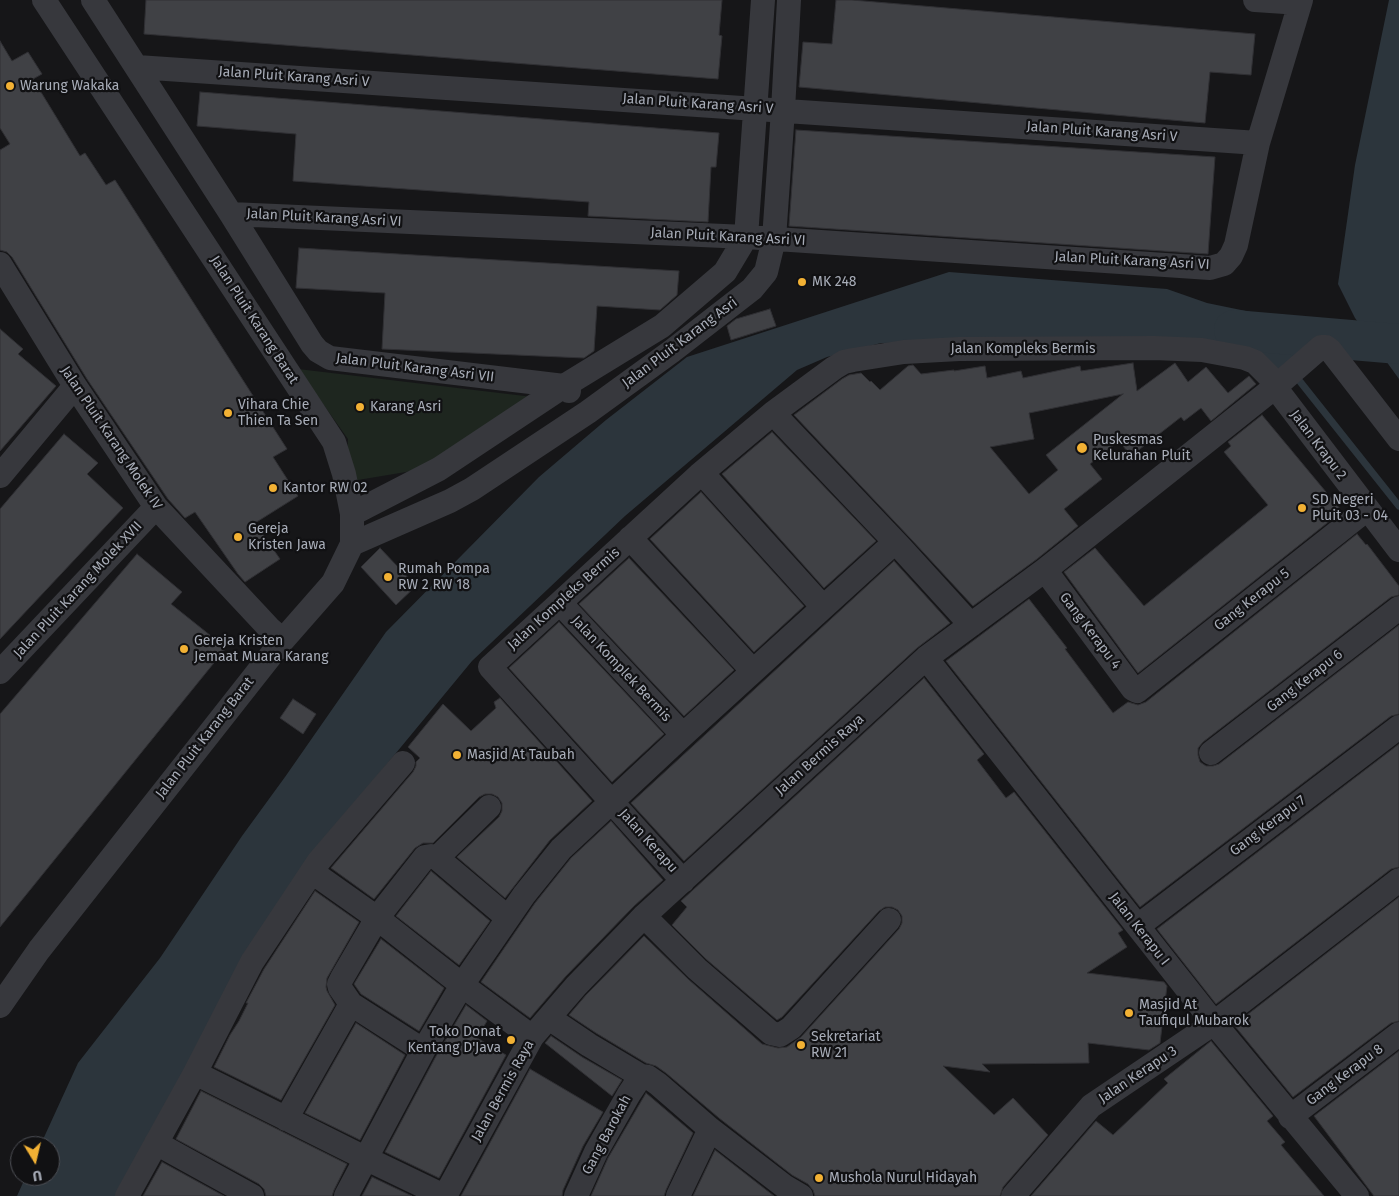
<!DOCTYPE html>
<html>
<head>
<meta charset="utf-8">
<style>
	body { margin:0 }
	#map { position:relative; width:1399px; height:1196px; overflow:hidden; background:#161618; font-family:"Fira Sans",sans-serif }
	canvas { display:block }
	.north { position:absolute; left:10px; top:1136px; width:50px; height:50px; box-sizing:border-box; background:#111113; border:1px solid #4d4f55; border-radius:50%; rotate:171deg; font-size:14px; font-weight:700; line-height:20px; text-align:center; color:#a8adb8 }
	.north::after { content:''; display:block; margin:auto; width:18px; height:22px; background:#f2b134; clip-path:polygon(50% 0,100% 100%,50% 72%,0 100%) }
</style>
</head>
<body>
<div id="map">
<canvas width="1399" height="1196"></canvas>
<div class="north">U</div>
</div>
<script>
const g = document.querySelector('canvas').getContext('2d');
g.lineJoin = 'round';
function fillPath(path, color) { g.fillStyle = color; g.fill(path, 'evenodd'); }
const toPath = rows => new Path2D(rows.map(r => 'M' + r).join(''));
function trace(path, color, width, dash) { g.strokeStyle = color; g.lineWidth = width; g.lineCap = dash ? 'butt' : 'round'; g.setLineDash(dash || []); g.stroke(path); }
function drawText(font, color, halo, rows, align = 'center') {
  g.font = font + ' "Fira Sans",sans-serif'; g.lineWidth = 4.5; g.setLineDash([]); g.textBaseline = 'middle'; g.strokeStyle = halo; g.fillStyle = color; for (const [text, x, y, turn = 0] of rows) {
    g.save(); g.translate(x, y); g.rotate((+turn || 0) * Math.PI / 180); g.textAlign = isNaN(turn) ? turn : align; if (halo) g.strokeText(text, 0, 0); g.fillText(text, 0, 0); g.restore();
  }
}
const green = toPath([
	[298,369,550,399,412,471,346,482,348,439]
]);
const water = toPath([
	[1389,0,1399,0,1399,379,1355,318,1338,284,1355,165],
	[949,272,1167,289,1207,303,1285,319,1295,358,1274,379,1254,358,1025,342,881,343,827,357,797,370,625,516,472,661,401,747,312,855,118,1196,17,1196,26,1176,50,1176,50,1146,40,1146,78,1063,160,958,242,836,285,777,386,632,539,477,606,420,687,357]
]);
const stream = toPath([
	[1294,374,1399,506]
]);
const river = toPath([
	[1234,330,1399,344]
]);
const building = toPath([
	[146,0,722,0,719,35,722,36,718,79,144,34,146,0],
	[836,0,852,0,1255,34,1251,75,1210,72,1205,123,799,87,803,42,832,44,836,0],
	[0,41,12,61,28,52,42,74,33,79,80,156,85,153,106,185,115,180,287,449,273,457,298,496,255,523,280,559,245,582,238,574,195,512,185,518,168,499,87,379,12,257,7,252,0,250,0,150,10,144,0,128,0,41],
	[200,92,719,133,716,167,711,167,708,222,588,216,589,202,293,181,296,134,197,126,200,92],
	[796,130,1215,157,1208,254,789,226,796,130],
	[299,248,679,271,677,295,660,310,597,306,594,351,584,358,382,349,385,293,296,288,299,248],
	[770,309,776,326,731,340,727,326,736,319,770,309],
	[0,329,23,349,18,354,56,386,0,451,0,329],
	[1133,363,1137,391,1175,363,1188,382,1206,367,1228,393,1249,376,1256,384,1211,421,1201,408,1184,421,1181,417,1131,456,1119,441,1090,464,1102,479,1064,509,1078,526,1037,559,973,606,911,539,794,415,842,379,849,375,861,373,870,382,871,381,880,390,908,366,913,365,921,374,954,370,954,371,985,366,987,378,1021,371,1023,378,1080,366,1081,371,1133,363],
	[1123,394,1046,455,1058,470,1029,494,990,447,1034,439,1029,413,1123,394],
	[1262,415,1341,510,1340,511,1341,512,1138,673,1064,572,1095,548,1144,606,1268,505,1224,452,1231,446,1228,442,1262,415],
	[772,432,876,541,824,588,722,474,772,432],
	[64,434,98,463,87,474,123,508,0,639,0,509,64,434],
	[701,492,804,606,754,652,650,539,701,492],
	[1357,534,1366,545,1367,544,1399,586,1399,595,1391,597,1203,742,1198,748,1198,755,1200,762,1206,766,1213,766,1219,764,1399,625,1399,714,1391,716,1140,907,946,661,1029,599,1067,648,1065,649,1113,713,1128,702,1138,705,1146,702,1357,534],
	[380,548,416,586,396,605,361,567,380,548],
	[137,554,182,592,171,604,226,648,0,927,0,714,137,554],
	[629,558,734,670,684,716,579,604,629,558],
	[894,561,950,623,917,648,684,861,631,803,894,561],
	[559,622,664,734,612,782,509,668,559,622],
	[924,678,984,754,977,760,1006,798,1014,792,1123,930,1118,933,1127,947,1087,973,1164,982,1167,986,1160,1043,1149,1050,1088,1043,1089,1063,982,1064,990,1072,943,1066,994,1115,1013,1098,1048,1135,1003,1187,1000,1196,815,1196,813,1190,808,1184,792,1175,719,1118,666,1073,656,1066,646,1063,596,1033,569,1015,586,995,644,936,688,979,762,1044,778,1048,787,1047,801,1037,899,929,902,923,902,916,898,910,892,907,885,907,879,911,782,1017,777,1020,706,959,672,925,687,907,681,901,924,678],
	[500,698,592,801,550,840,505,898,457,857,499,817,502,811,502,803,498,797,492,794,485,794,479,797,433,843,423,843,415,848,374,899,331,868,413,772,416,766,416,762,420,758,408,747,443,704,471,731,496,708,494,702,500,698],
	[293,699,316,714,303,734,280,718,293,699],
	[1399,744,1399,867,1391,869,1216,1004,1157,929,1399,744],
	[611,821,663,880,634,906,566,976,530,1018,481,982,535,903,571,858,611,821],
	[431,871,490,921,459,965,396,916,431,871],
	[315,891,359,922,327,978,326,987,327,991,335,1005,281,1100,214,1067,230,1035,239,1021,248,1003,246,1003,264,969,315,891],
	[1399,897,1399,1021,1391,1023,1293,1097,1234,1025,1399,897],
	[381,939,444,988,419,1031,361,994,354,984,381,939],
	[466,1005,487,1021,477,1038,506,1055,439,1178,385,1152,435,1058,466,1005],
	[356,1023,405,1055,360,1140,305,1113,356,1023],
	[551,1036,582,1057,622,1080,612,1096,545,1043,551,1036],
	[1211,1041,1273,1116,1267,1121,1285,1142,1281,1145,1324,1196,1031,1196,1096,1121,1113,1135,1168,1083,1164,1079,1211,1041],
	[1399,1051,1399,1196,1374,1196,1314,1116,1399,1051],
	[530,1069,603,1112,583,1146,563,1190,562,1196,461,1196,530,1069],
	[201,1091,347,1164,334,1190,332,1196,266,1196,264,1189,259,1184,176,1139,201,1091],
	[646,1093,693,1133,666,1190,664,1196,591,1196,608,1158,646,1093],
	[715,1150,774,1196,693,1196,715,1150],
	[162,1162,224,1196,143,1196,162,1162],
	[372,1177,412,1196,362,1196,372,1177]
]);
const minor = toPath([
	[93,0,231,214,312,344,318,351,330,358,564,386,569,391],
	[1255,0,1300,3],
	[137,67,1258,143],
	[231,214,746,237,1210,268,1224,264,1231,256,1236,245,1258,143,1301,0],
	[0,264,75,386,156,507,269,628,283,640],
	[773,413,901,548,971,625],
	[702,473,823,607],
	[0,476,75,386],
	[352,514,439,469,564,386,662,326,725,272,746,237,763,0],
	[630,538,753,671],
	[352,544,450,501,472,489,588,412,672,351,752,289,766,272,774,239,783,110,789,0],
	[1045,570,1133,689,1137,691,1367,509],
	[560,603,683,735],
	[926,658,1214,1023,1357,1196],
	[0,672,156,507],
	[1211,753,1399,608],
	[437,858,489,807],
	[312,872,377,918,462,985,532,1037],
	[683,881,490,667,699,475,773,413,834,368,844,362,853,360,904,352,959,349,1154,348,1202,350,1245,358,1255,362,1272,379,1275,387,1399,550],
	[644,916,697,969,771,1033,780,1035,791,1028,889,920],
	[1138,926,1399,727],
	[0,1006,39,950,283,640,333,583,352,544,352,514,344,474,334,442,44,0],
	[549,1018,589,1045,641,1076,648,1077,658,1084,710,1129,784,1186,801,1196],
	[423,1051,462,985,524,895,561,849,683,735,895,542],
	[195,1073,365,1158,444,1196],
	[1290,1117,1399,1034],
	[286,1119,351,1004],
	[156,1143,252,1196],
	[127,1196,195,1073,252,962,319,861,403,763],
	[346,1196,423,1051,418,1047,351,1004,340,988,339,984,342,978,377,918,425,857,431,856,437,858,508,918],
	[445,1196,532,1037,576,986,644,916,926,658,1045,570,1275,387,1321,347,1326,347,1330,350,1399,439],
	[576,1196,596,1152,629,1094,641,1076],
	[678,1196,710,1129],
	[1013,1196,1091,1106,1214,1023,1399,880]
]);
const markers = [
	[10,86,5,"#f2b134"],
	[802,282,5,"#f2b134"],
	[360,407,5,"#f2b134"],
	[228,413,5,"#f2b134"],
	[1082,448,6,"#f2b134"],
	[273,488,5,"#f2b134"],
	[1302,508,5,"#f2b134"],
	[238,537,5,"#f2b134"],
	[388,577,5,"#f2b134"],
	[184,649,5,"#f2b134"],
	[457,755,5,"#f2b134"],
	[1129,1013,5,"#f2b134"],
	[511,1040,5,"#f2b134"],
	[801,1045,5,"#f2b134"],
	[819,1178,5,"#f2b134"]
];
const streetNames = [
	["Jalan Pluit Karang Asri V",294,77,4],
	["Jalan Pluit Karang Asri V",698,104,4],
	["Jalan Pluit Karang Asri V",1102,132,4],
	["Jalan Pluit Karang Asri VI",324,218,3],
	["Jalan Pluit Karang Asri VI",728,237,3],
	["Jalan Pluit Karang Asri VI",1132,261,3],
	["Jalan Pluit Karang Barat",254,320,57],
	["Jalan Pluit Karang Asri",680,343,-37],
	["Jalan Kompleks Bermis",1023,349],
	["Jalan Pluit Karang Asri VII",415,368,7],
	["Jalan Pluit Karang Molek IV",111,438,56],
	["Jalan Krapu 2",1318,445,53],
	["Jalan Pluit Karang Molek XVII",78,590,-47],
	["Jalan Kompleks Bermis",564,599,-42],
	["Gang Kerapu 5",1252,600,-38],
	["Gang Kerapu 4",1090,631,53],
	["Jalan Komplek Bermis",621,669,47],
	["Gang Kerapu 6",1305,681,-38],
	["Jalan Pluit Karang Barat",205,738,-52],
	["Jalan Bermis Raya",820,755,-42],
	["Gang Kerapu 7",1268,826,-37],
	["Jalan Kerapu",648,841,48],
	["Jalan Kerapu I",1139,929,52],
	["Jalan Kerapu 3",1138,1075,-34],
	["Gang Kerapu 8",1345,1075,-37],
	["Jalan Bermis Raya",503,1091,-61],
	["Gang Barokah",607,1135,-62]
];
const poiNames = [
	["Warung Wakaka",20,86],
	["MK 248",812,282],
	["Vihara Chie",238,405],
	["Thien Ta Sen",238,421],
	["Karang Asri",370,407],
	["Puskesmas",1093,440],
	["Kelurahan Pluit",1093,456],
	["Kantor RW 02",283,488],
	["SD Negeri",1312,500],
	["Pluit 03 - 04",1312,516],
	["Gereja",248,529],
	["Kristen Jawa",248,545],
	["Rumah Pompa",398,569],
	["RW 2 RW 18",398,585],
	["Gereja Kristen",194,641],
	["Jemaat Muara Karang",194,657],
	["Masjid At Taubah",467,755],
	["Masjid At",1139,1005],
	["Taufiqul Mubarok",1139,1021],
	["Toko Donat",501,1032,"right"],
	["Kentang D'Java",501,1048,"right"],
	["Sekretariat",811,1037],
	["RW 21",811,1053],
	["Mushola Nurul Hidayah",829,1178]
];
fillPath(green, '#1e261f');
fillPath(water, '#2c353c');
trace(stream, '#2c353c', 7);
trace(river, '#2c353c', 40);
fillPath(building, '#404145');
trace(building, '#303034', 1);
trace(minor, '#37383d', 24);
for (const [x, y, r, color] of markers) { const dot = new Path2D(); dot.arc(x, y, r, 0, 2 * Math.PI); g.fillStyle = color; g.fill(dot); trace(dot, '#111113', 2); }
drawText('14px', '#a8adb8', '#111113', streetNames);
drawText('14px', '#a8adb8', '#111113', poiNames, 'left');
</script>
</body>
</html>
